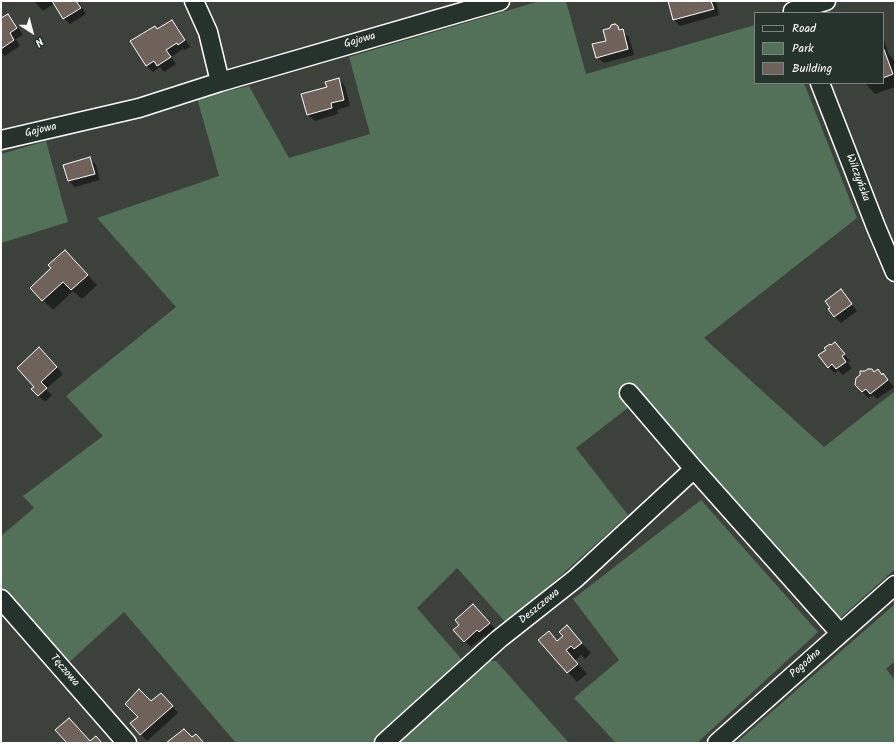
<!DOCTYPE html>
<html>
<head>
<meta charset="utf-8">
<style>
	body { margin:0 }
	#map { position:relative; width:896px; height:744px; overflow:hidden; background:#3c413b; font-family:Kalam,sans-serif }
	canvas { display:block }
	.frame { position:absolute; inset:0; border:2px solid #fff; pointer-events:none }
	.legend { position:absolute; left:754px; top:12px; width:130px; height:72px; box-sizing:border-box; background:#26332d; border:1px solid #7d8581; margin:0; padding:5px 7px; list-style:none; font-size:12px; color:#fff }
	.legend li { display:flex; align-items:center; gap:8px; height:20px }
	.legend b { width:20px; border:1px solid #7d8581 }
	.north { position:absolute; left:12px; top:12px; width:40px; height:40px; -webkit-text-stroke:3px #26332d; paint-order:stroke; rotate:144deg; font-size:11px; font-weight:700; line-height:16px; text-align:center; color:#fff }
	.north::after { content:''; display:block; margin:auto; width:14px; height:18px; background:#fff; clip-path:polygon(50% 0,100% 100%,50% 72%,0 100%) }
</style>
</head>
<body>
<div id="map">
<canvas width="896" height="744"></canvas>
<div class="frame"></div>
<ul class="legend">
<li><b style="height:5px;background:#26332d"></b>Road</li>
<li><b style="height:11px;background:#537159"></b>Park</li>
<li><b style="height:11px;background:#6e625b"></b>Building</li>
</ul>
<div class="north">N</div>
</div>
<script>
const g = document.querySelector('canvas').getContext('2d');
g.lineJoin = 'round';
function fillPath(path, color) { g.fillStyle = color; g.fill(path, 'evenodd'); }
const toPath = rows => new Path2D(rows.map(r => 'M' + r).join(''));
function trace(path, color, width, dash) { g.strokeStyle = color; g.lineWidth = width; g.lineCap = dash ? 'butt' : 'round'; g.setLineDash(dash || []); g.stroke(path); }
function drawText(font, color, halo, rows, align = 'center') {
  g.font = font + ' Kalam,sans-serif'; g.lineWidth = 3.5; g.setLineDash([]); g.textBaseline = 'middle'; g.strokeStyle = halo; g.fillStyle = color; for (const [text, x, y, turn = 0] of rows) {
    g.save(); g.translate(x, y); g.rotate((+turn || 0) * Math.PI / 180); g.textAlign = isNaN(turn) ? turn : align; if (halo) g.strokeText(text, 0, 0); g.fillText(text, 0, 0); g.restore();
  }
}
const green = toPath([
	[540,1,566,1,586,74,755,25,755,83,804,83,857,218,704,338,824,447,895,391,895,569,839,619,642,397,576,448,628,515,507,624,457,568,417,608,463,661,496,661,569,743,236,743,124,612,67,664,1,590,1,536,34,508,23,496,103,436,66,396,176,307,97,218,219,176,197,98,249,86,289,158,370,134,349,57],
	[46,141,68,222,1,243,1,154],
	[701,500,818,632,697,743,616,743,574,698,619,660,573,599],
	[895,604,895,661,886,669,895,680,895,743,736,743]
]);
const shadow = toPath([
	[34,1,78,1,86,14,70,24,64,18,55,3,43,11],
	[669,1,716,1,719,15,680,26,674,20],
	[8,15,14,22,23,35,16,39,20,46,5,56,1,52,1,20],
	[171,21,178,27,190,47,185,50,183,49,171,57,176,64,164,72,160,67,153,72,147,66,158,30],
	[617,27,629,37,634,55,604,63,597,57,607,41,611,28],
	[883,37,889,55,893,58,895,64,895,87,875,94,865,83,883,83],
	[339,80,345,86,350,106,337,110,338,114,315,121,308,115,302,95,328,88],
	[90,159,96,165,100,180,75,187,69,181],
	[75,261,97,285,82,299,73,291,53,310,31,288],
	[841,291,857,311,841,323,834,316],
	[835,343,850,361,848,363,852,368,843,375,838,370,835,373,828,367,831,347],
	[46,355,63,374,46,389,52,395,45,402,38,395,35,387],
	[875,373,883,375,894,387,877,399,873,395,869,398,862,392],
	[473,605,496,630,486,638,484,636,471,647,465,641,460,625],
	[567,627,591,653,585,659,581,655,575,661,587,674,577,682,568,672,549,632,558,641,564,636],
	[167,700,178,713,147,741,141,734,139,717,151,703]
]);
const building = toPath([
	[52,1,76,1,81,8,63,19,52,1],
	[668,1,711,1,714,9,673,20,668,1],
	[8,14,17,28,10,33,14,40,1,49,1,18,8,14],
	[172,20,185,40,178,45,177,43,166,50,171,57,157,66,154,61,146,66,130,41,155,26,157,29,172,20],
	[615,24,618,26,619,30,623,29,628,49,596,58,592,44,606,41,603,30,610,28,611,25,615,24],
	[883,47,893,74,883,78,883,47],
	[339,78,344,100,331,103,332,108,307,115,301,94,327,87,325,82,339,78],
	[90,157,95,174,68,181,63,165,90,157],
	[65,250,88,275,71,290,63,282,42,301,30,288,51,268,48,265,65,250],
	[841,289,852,304,834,317,828,309,830,308,825,301,841,289],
	[835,342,845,354,842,356,846,362,836,369,832,364,828,368,818,355,826,350,824,348,830,344,831,345,835,342],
	[39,347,57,367,41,382,47,388,38,396,31,389,34,387,17,368,39,347],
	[868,369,872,369,874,372,878,369,882,375,883,373,888,380,870,394,866,389,862,392,855,385,856,378,860,375,860,371,865,371,868,369],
	[473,604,490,623,479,632,477,630,464,642,453,630,459,625,455,620,473,604],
	[567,625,582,643,574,649,571,646,566,650,578,664,567,673,538,640,549,631,557,641,563,636,559,632,567,625],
	[139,689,151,701,161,693,173,706,140,735,130,723,138,717,125,704,139,689],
	[69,718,90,741,96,736,102,743,67,743,55,730,69,718],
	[184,729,192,737,196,734,204,743,166,743,184,729]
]);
const minor = toPath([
	[194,1,208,32,220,82],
	[793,11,826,1],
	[820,83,876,227,895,272],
	[1,140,139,108,220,82,500,1],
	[629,393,694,469],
	[1,599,127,743],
	[384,743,499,639,575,579,694,469,840,633],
	[717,743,895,585]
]);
const streetNames = [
	["Gajowa",360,41,-16],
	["Gajowa",41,131,-13],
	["Wilczyńska",857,178,69],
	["Deszczowa",540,607,-39],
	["Pogodna",806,664,-42],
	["Tęczowa",64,671,49]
];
fillPath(green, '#537159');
fillPath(shadow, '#0007');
fillPath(building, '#6e625b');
trace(building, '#fff', 1);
trace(minor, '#fff', 21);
trace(minor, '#26332d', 18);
drawText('11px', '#fff', '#26332d', streetNames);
</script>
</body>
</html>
